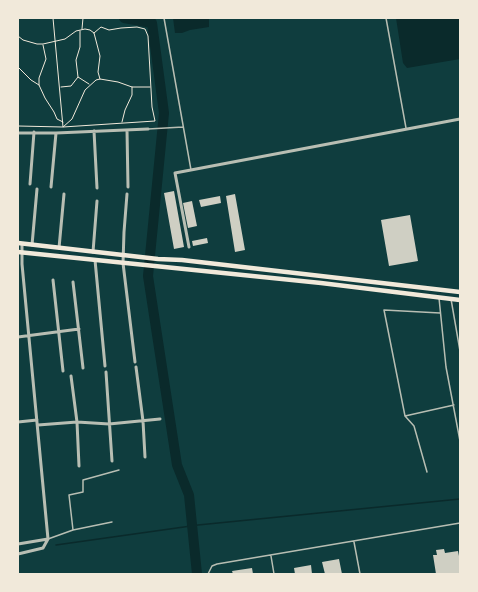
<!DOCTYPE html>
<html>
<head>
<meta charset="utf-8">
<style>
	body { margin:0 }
	#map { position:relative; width:478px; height:592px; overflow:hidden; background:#0f3d3e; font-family:"Nunito Sans",sans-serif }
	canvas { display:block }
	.frame { position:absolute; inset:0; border:19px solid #f1e9da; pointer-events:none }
</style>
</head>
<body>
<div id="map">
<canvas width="478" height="592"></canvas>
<div class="frame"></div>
</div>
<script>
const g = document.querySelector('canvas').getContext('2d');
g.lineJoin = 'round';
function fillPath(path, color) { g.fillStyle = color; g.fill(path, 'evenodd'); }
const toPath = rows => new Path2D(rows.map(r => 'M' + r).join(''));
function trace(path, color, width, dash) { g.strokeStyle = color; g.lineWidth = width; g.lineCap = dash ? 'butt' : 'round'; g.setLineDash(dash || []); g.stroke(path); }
const water = toPath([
	[173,18,209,18,209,27,190,30,182,33,175,33],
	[396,18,460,18,460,59,407,68,403,63]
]);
const stream = toPath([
	[56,545,198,525,460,499]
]);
const river = toPath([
	[124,18,152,23,164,113,148,276,177,465,189,495,197,574]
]);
const building = toPath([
	[174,191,184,247,174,249,164,193],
	[235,194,245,250,235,252,226,196],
	[220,196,221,203,201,207,199,200],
	[192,201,197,226,188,228,183,203],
	[410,215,418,261,389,266,381,220],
	[207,238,208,243,193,246,192,241],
	[444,549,445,553,458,551,460,561,460,574,436,574,433,555,437,555,436,550],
	[339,559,342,574,325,574,322,562],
	[311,565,312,574,295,574,294,568],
	[252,568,253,574,233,574,232,571]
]);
const path = toPath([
	[53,18,63,127,72,119,85,90,96,80,100,79,118,82,132,87,150,87],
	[82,29,83,18],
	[18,36,23,40,37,44,43,44,65,39,76,31,85,29,90,30,94,33,100,56,98,72,100,79],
	[43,45,46,59,39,78,39,85,45,98,54,112,57,119,63,122],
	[18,67,31,80,39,85],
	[78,77,76,60,80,47,80,31],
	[61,87,71,86,78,77,89,84],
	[122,122,125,110,132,95,132,87],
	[18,126,63,127,155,121,152,107,148,36,145,29,137,27,121,28,109,30,101,27,94,33]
]);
const service = toPath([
	[164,18,191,170],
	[386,18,406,128],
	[148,129,183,127],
	[439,298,446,367,460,441],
	[451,299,460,351],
	[405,416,454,405],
	[427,472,414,426,405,416,384,310,440,313],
	[73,530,69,495,83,492,83,480,119,470],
	[48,539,73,530,112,522],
	[354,542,360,574],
	[271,556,274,574],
	[208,574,212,566,217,564,460,523]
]);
const minor = toPath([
	[127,130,128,187],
	[94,131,97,188],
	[18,133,56,133,148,129],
	[30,184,34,132],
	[51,187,56,133],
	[127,194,124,232,123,263,135,362],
	[22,244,22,264,48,539],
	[32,245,37,189],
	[189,247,175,173,460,119],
	[59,248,64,194],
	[93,252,97,201],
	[95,260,105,366],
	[53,280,63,371],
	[73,282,83,368],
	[18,337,79,329],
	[136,367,143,421,145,457],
	[106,372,112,461],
	[71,376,77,422,79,466],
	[18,422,37,420],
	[38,425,77,422,109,424,160,419],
	[18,544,48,539],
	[18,554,43,548,48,539]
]);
const secondary = toPath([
	[18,243,158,259,182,260,460,292],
	[18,252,321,283,460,300]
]);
fillPath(water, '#0a2a2b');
trace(stream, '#0a2a2b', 1.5);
trace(river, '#0a2a2b', 10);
fillPath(building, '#cfcfc3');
trace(path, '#f1e9da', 1);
trace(service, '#b8beb3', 1.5);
trace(minor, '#b8beb3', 3);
trace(secondary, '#f1e9da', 4.5);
</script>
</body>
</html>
